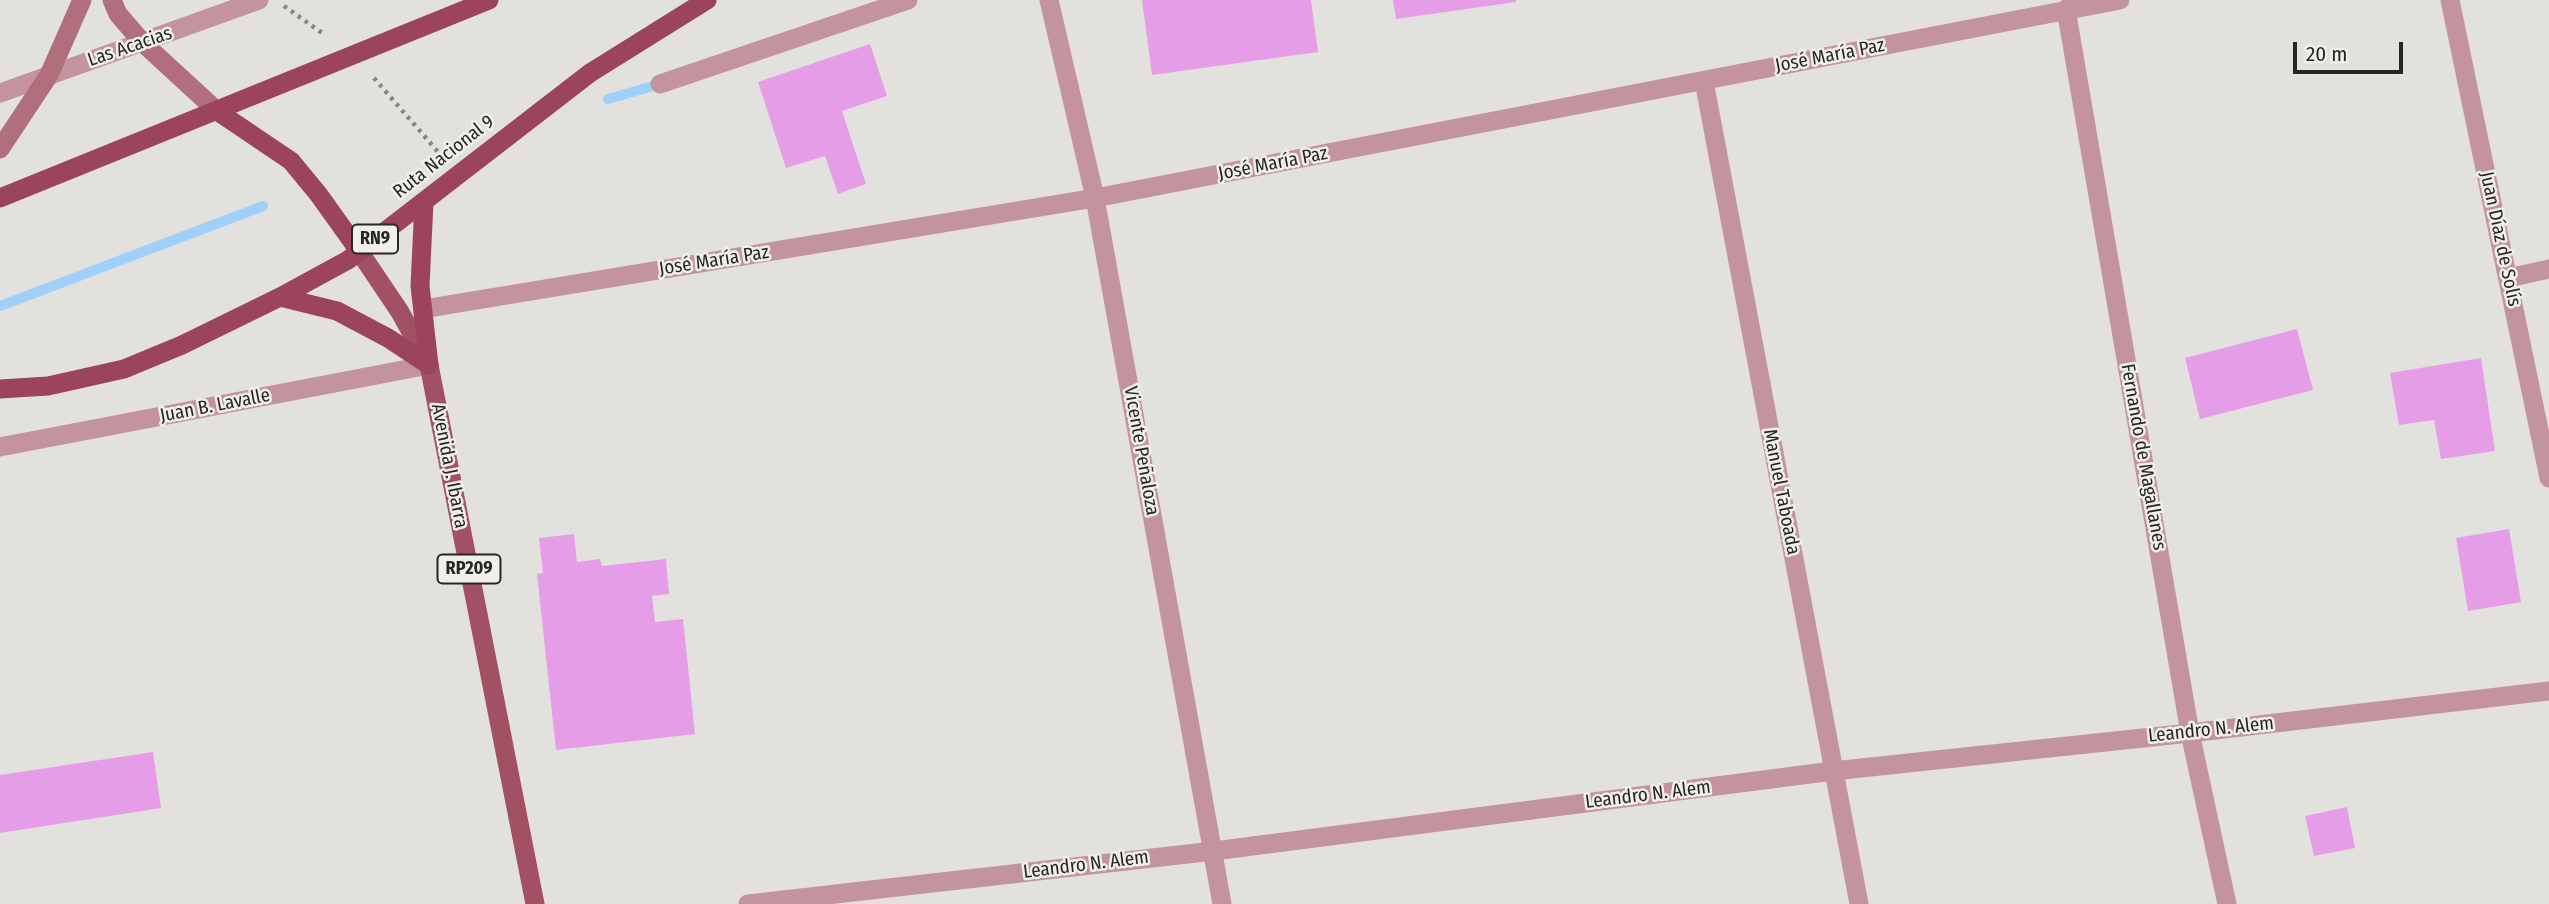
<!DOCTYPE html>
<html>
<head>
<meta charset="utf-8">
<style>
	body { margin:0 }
	#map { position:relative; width:2549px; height:904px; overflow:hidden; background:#e3e1de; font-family:"Fira Sans Condensed",sans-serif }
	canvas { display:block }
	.scale { position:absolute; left:2293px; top:42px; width:110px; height:32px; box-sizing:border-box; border:4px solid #262625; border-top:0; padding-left:9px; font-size:21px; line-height:24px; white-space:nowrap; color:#262625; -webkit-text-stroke:5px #f1efec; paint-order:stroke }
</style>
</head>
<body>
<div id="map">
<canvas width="2549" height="904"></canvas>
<div class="scale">20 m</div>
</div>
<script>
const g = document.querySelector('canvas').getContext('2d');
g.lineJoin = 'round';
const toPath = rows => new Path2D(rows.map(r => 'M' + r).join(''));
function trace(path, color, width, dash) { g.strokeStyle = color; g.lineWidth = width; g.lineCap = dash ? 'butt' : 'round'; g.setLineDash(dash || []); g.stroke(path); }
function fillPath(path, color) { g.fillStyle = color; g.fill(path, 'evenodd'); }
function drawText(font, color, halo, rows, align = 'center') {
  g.font = font + ' "Fira Sans Condensed",sans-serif'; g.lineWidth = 5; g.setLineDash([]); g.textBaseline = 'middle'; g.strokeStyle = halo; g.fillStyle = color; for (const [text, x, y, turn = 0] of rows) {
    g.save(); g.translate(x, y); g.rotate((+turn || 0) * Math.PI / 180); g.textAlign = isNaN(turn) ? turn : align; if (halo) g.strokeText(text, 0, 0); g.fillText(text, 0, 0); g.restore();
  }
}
const stream = toPath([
	[608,99,660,84],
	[0,306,263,206]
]);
const building = toPath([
	[1142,0,1311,0,1318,52,1152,75],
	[1393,0,1516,0,1516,2,1396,19],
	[870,44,887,96,842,111,866,184,838,194,825,156,786,168,758,82],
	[2297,329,2313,390,2200,419,2185,358],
	[2481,358,2495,451,2441,459,2434,420,2399,425,2390,373],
	[2509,529,2521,602,2468,611,2456,538],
	[574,534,577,562,600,559,602,566,666,559,669,594,652,596,655,622,683,619,695,734,556,750,537,574,543,573,539,538],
	[153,752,161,808,0,833,0,775],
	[2347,807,2355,848,2314,856,2305,816]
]);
const path = toPath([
	[284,6,325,35],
	[374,78,439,153]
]);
const minor = toPath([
	[1049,0,1095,198,1222,904],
	[2450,0,2549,478],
	[2066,9,2190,733,2227,904],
	[1704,81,1859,904],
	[660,84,908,0],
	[0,93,259,0],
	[2508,278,2549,269],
	[423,309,1095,198,2120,0],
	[0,447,429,365],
	[748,904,1214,851,1833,771,2190,733,2549,691]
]);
const secondary = toPath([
	[112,0,118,14,143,43,217,111],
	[0,149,49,75,82,0]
]);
const primary = toPath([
	[359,251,400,312,429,365,535,904]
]);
const trunk = toPath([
	[217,111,291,161,319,195,359,251],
	[0,198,489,0],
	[424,202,420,286,429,365],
	[280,297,337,311,388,338,429,365],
	[0,389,48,386,124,369,182,345,280,297,348,260,590,73,707,0]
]);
const shields = [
	[375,239,46],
	[469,569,63]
];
const shieldNames = [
	["RN9",375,239],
	["RP209",469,569]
];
const streetNames = [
	["Las Acacias",130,47,-19],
	["José María Paz",1830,56,-11],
	["Ruta Nacional 9",444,157,-38],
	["José María Paz",1273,164,-11],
	["Juan Díaz de Solís",2500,239,78],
	["José María Paz",714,261,-9],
	["Juan B. Lavalle",215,406,-11],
	["Vicente Peñaloza",1141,451,80],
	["Fernando de Magallanes",2143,457,80],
	["Avenida J. Ibarra",449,466,79],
	["Manuel Taboada",1781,492,79],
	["Leandro N. Alem",2211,730,-6],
	["Leandro N. Alem",1648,795,-7],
	["Leandro N. Alem",1086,865,-7]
];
trace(stream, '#9fd0f9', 10);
fillPath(building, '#e69de7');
trace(path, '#878684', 4.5, [3.5, 5]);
trace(minor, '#c3949d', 19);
trace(secondary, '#b16e7c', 19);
trace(primary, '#a25165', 19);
trace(trunk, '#9b445b', 19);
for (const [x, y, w] of shields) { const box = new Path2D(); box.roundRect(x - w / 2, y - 14.5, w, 29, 5); g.fillStyle = '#f1efec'; g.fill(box); trace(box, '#262625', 2); }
drawText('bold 18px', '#262625', null, shieldNames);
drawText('19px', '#262625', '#f1efec', streetNames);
</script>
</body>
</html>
